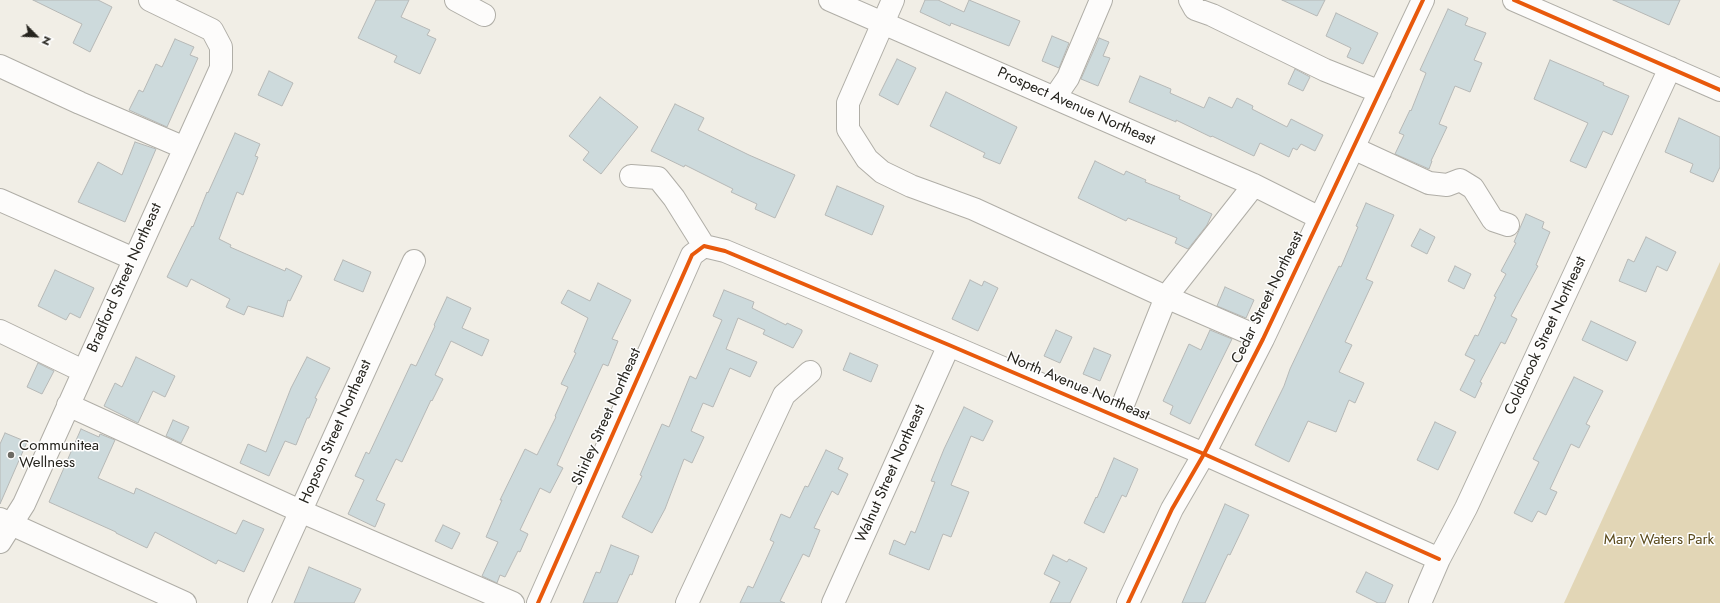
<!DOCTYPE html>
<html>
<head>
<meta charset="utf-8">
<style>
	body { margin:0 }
	#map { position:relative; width:1720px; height:603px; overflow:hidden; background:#f1eee6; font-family:Jost,sans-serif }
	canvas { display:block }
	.north { position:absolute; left:16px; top:16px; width:40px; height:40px; -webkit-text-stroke:3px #fff; paint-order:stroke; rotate:114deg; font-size:11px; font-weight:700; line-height:16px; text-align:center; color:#26241e }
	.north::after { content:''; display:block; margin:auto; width:14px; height:18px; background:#26241e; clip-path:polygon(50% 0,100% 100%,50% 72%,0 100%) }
</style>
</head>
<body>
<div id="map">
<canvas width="1720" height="603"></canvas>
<div class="north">N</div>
</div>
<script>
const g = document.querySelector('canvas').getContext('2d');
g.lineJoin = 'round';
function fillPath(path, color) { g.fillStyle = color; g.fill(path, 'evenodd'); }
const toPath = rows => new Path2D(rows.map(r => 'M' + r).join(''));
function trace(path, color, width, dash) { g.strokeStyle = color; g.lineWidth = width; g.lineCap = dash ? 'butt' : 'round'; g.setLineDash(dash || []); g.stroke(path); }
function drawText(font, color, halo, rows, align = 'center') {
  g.font = font + ' Jost,sans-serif'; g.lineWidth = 3; g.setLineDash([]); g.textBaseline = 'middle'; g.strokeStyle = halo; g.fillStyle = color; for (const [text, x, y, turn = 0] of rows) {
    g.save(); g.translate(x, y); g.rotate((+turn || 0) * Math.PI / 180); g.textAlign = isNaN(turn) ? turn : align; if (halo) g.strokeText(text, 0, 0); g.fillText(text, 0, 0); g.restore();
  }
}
const green = toPath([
	[1720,262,1720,603,1564,603]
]);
const building = toPath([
	[33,0,98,0,112,7,90,52,73,43,82,24,33,0],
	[376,0,409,0,401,17,430,30,427,35,436,39,420,74,394,62,397,56,358,38,376,0],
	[925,0,938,0,964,12,969,0,1020,21,1009,46,951,23,950,26,920,12,925,0],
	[1282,0,1325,0,1317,16,1282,0],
	[1613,0,1680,0,1669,25,1613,0],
	[1448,9,1468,18,1465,25,1486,33,1474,60,1482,63,1470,92,1455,86,1439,124,1447,127,1431,161,1432,161,1429,169,1395,154,1404,135,1399,133,1410,110,1411,111,1426,73,1420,70,1448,9],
	[1336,13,1378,33,1363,64,1347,57,1351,48,1326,36,1336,13],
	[1052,36,1069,43,1059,68,1042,61,1052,36],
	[1099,38,1109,42,1103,56,1110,58,1098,86,1081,79,1099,38],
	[175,39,194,47,190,55,198,58,167,127,129,110,139,90,143,92,156,64,162,67,175,39],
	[897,59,916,68,898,105,879,95,897,59],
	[1550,60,1583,74,1604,83,1603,85,1629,96,1612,135,1603,131,1586,168,1570,161,1588,123,1534,99,1550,60],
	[1295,69,1310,77,1303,91,1288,84,1295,69],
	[269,71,293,83,282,106,258,95,269,71],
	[1140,76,1171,89,1170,93,1204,108,1209,97,1232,108,1237,98,1253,106,1252,109,1287,127,1291,119,1323,135,1315,151,1301,144,1297,150,1293,148,1289,157,1260,143,1254,156,1212,136,1211,137,1176,120,1176,122,1129,102,1140,76],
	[946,92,1017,127,1000,164,983,157,985,153,930,126,946,92],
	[600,97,638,127,601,174,583,160,589,152,569,136,600,97],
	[675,104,704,118,698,130,749,155,795,175,775,218,755,209,757,204,731,192,733,189,685,165,684,167,651,151,675,104],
	[1679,118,1720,137,1720,167,1713,182,1690,172,1693,164,1665,152,1679,118],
	[235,133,260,144,255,156,258,157,243,195,237,192,219,239,231,245,230,247,285,271,286,268,302,276,290,301,288,300,283,317,248,306,244,315,226,307,230,299,191,279,187,287,167,277,192,226,193,227,207,192,208,193,235,133],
	[135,142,156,149,125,222,78,202,98,162,122,175,135,142],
	[1095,161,1124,175,1126,171,1146,180,1145,182,1180,196,1179,199,1212,214,1207,225,1188,249,1175,243,1177,238,1128,218,1126,221,1078,198,1095,161],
	[837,186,884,206,872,235,825,215,837,186],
	[1366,203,1394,215,1366,279,1373,282,1345,342,1352,345,1339,372,1364,383,1355,403,1349,400,1336,432,1308,421,1289,462,1255,445,1284,386,1290,369,1325,295,1339,266,1341,267,1358,227,1356,226,1366,203],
	[1526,214,1544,222,1542,228,1550,232,1536,265,1538,266,1511,316,1517,319,1505,344,1501,342,1480,382,1482,383,1475,398,1460,390,1475,360,1465,355,1475,335,1478,336,1496,297,1494,296,1506,274,1501,271,1516,243,1514,242,1526,214],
	[1420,229,1435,237,1427,254,1411,246,1420,229],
	[1646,237,1676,252,1667,271,1657,266,1646,292,1619,281,1628,259,1634,262,1646,237],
	[343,260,371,272,363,292,334,280,343,260],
	[1455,266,1471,274,1464,289,1448,281,1455,266],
	[55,270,94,288,80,318,70,313,66,320,38,306,55,270],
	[970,280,982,286,984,281,998,288,978,331,952,319,970,280],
	[598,283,631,300,612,339,618,341,608,366,603,364,557,465,563,468,550,493,540,488,520,530,528,534,520,552,518,551,505,577,500,575,497,583,482,576,498,542,486,537,502,500,500,500,525,449,537,455,556,417,555,416,568,387,561,384,576,353,574,352,588,318,561,303,568,290,590,301,598,283],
	[1225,287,1254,300,1246,318,1217,306,1225,287],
	[724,290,754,302,752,308,786,325,787,323,802,330,802,332,793,348,763,334,765,330,738,318,726,349,757,362,750,377,730,368,713,407,703,403,691,431,704,437,692,463,684,459,665,509,652,533,622,517,642,476,640,475,662,424,669,427,690,376,696,379,722,320,713,316,724,290],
	[447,297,471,308,462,328,489,340,482,356,451,341,435,375,443,379,432,401,431,400,402,462,396,459,376,500,385,504,375,527,348,514,364,480,355,476,366,452,369,454,411,364,416,366,435,326,434,325,447,297],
	[1591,321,1636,342,1627,361,1582,340,1591,321],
	[1056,330,1072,337,1060,363,1044,356,1056,330],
	[1210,330,1232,339,1190,424,1170,414,1173,406,1163,401,1189,344,1201,350,1210,330],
	[1094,348,1111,355,1100,381,1083,374,1094,348],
	[850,353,878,365,871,382,843,370,850,353],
	[136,357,175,376,165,397,153,391,138,423,104,406,115,383,122,387,136,357],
	[307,357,330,368,315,398,317,399,309,418,307,418,296,445,285,441,269,476,240,463,248,444,266,452,291,388,307,357],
	[38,363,54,371,42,394,27,387,38,363],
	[1574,377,1603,391,1586,424,1590,426,1579,448,1571,444,1550,489,1557,492,1546,515,1538,511,1532,522,1514,513,1539,462,1533,459,1574,377],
	[964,407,993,421,983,441,971,436,951,485,969,492,951,537,943,534,929,570,889,554,894,540,905,545,911,531,915,533,935,482,931,481,944,449,964,407],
	[173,420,189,427,181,443,166,436,173,420],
	[1435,422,1456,432,1438,470,1417,460,1435,422],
	[81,429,99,437,100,434,115,440,98,478,134,494,136,488,236,534,243,520,264,529,244,572,218,560,216,564,155,532,147,548,116,533,116,532,49,502,81,429],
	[5,433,27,442,0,504,0,444,5,433],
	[826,450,843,458,838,469,848,474,838,495,832,491,814,528,820,530,809,557,803,554,780,601,785,603,740,603,748,586,753,588,774,542,770,540,781,514,790,518,805,486,808,487,826,450],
	[1114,458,1138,469,1126,497,1122,495,1104,533,1084,523,1096,497,1097,498,1114,458],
	[1225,504,1249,515,1230,555,1228,554,1205,603,1182,603,1225,504],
	[443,525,460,533,452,549,435,541,443,525],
	[611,545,639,556,632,575,630,574,617,603,583,603,596,572,600,573,611,545],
	[1053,555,1067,562,1069,559,1087,568,1070,603,1050,603,1060,582,1044,574,1053,555],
	[309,567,361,589,354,603,294,603,309,567],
	[1366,572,1393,585,1385,603,1378,603,1356,592,1366,572]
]);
const minor = toPath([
	[456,0,484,15],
	[830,0,1254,185,1320,218],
	[893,0,848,103,848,129,867,159,882,172,911,186,974,209,1166,297,1263,339],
	[1190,0,1195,9,1212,15,1325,70,1380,92],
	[1514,0,1720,90],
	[0,66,80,103,185,148],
	[1055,97,1068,78,1101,0],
	[1353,148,1429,183,1447,185,1460,180,1473,188,1493,220,1508,225],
	[631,176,658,178,674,198,704,246],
	[0,200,134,259],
	[704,246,725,251,949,345,1204,454,1439,559],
	[0,331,83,371],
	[68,405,300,511,513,603],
	[1118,417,1166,297,1254,185],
	[0,542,24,504,221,68,221,47,212,30,150,0],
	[259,603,414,261],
	[538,603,692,255,704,246],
	[687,603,784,395,810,372],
	[833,603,949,345],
	[1128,603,1172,509,1204,454,1263,339,1423,0],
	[1420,603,1439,559,1466,508,1670,68]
]);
const major = toPath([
	[0,519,185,603]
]);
const cycleway = toPath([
	[1514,0,1720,90],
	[538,603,692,255,704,246,725,251,949,345,1204,454,1439,559],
	[1128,603,1172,509,1204,454,1263,339,1423,0]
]);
const markers = [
	[11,455,4,"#6d6b64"]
];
const streetNames = [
	["Prospect Avenue Northeast",1076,107,24],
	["Bradford Street Northeast",125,278,-66],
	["Cedar Street Northeast",1268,298,-64],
	["Coldbrook Street Northeast",1546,336,-65],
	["North Avenue Northeast",1078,387,23],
	["Shirley Street Northeast",607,417,-66],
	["Hopson Street Northeast",336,432,-66],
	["Walnut Street Northeast",891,474,-66]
];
const poiNames = [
	["Communitea",19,446],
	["Wellness",19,463]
];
const parkNames = [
	["Mary Waters Park",1659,540]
];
fillPath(green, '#e2d6b6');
fillPath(building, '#cddadc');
trace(building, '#b6b8b6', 1);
trace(minor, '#b0aea7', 24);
trace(major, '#b0aea7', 24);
trace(minor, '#fdfcfb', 22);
trace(major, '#fdfcfb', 22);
trace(cycleway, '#e8590c', 4);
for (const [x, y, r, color] of markers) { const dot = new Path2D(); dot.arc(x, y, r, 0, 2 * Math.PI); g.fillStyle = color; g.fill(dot); trace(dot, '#fff', 1.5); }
drawText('15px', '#26241e', '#fff', streetNames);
drawText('15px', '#26241e', '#fff', poiNames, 'left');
drawText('15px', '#5b4b1d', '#fff', parkNames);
</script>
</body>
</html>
